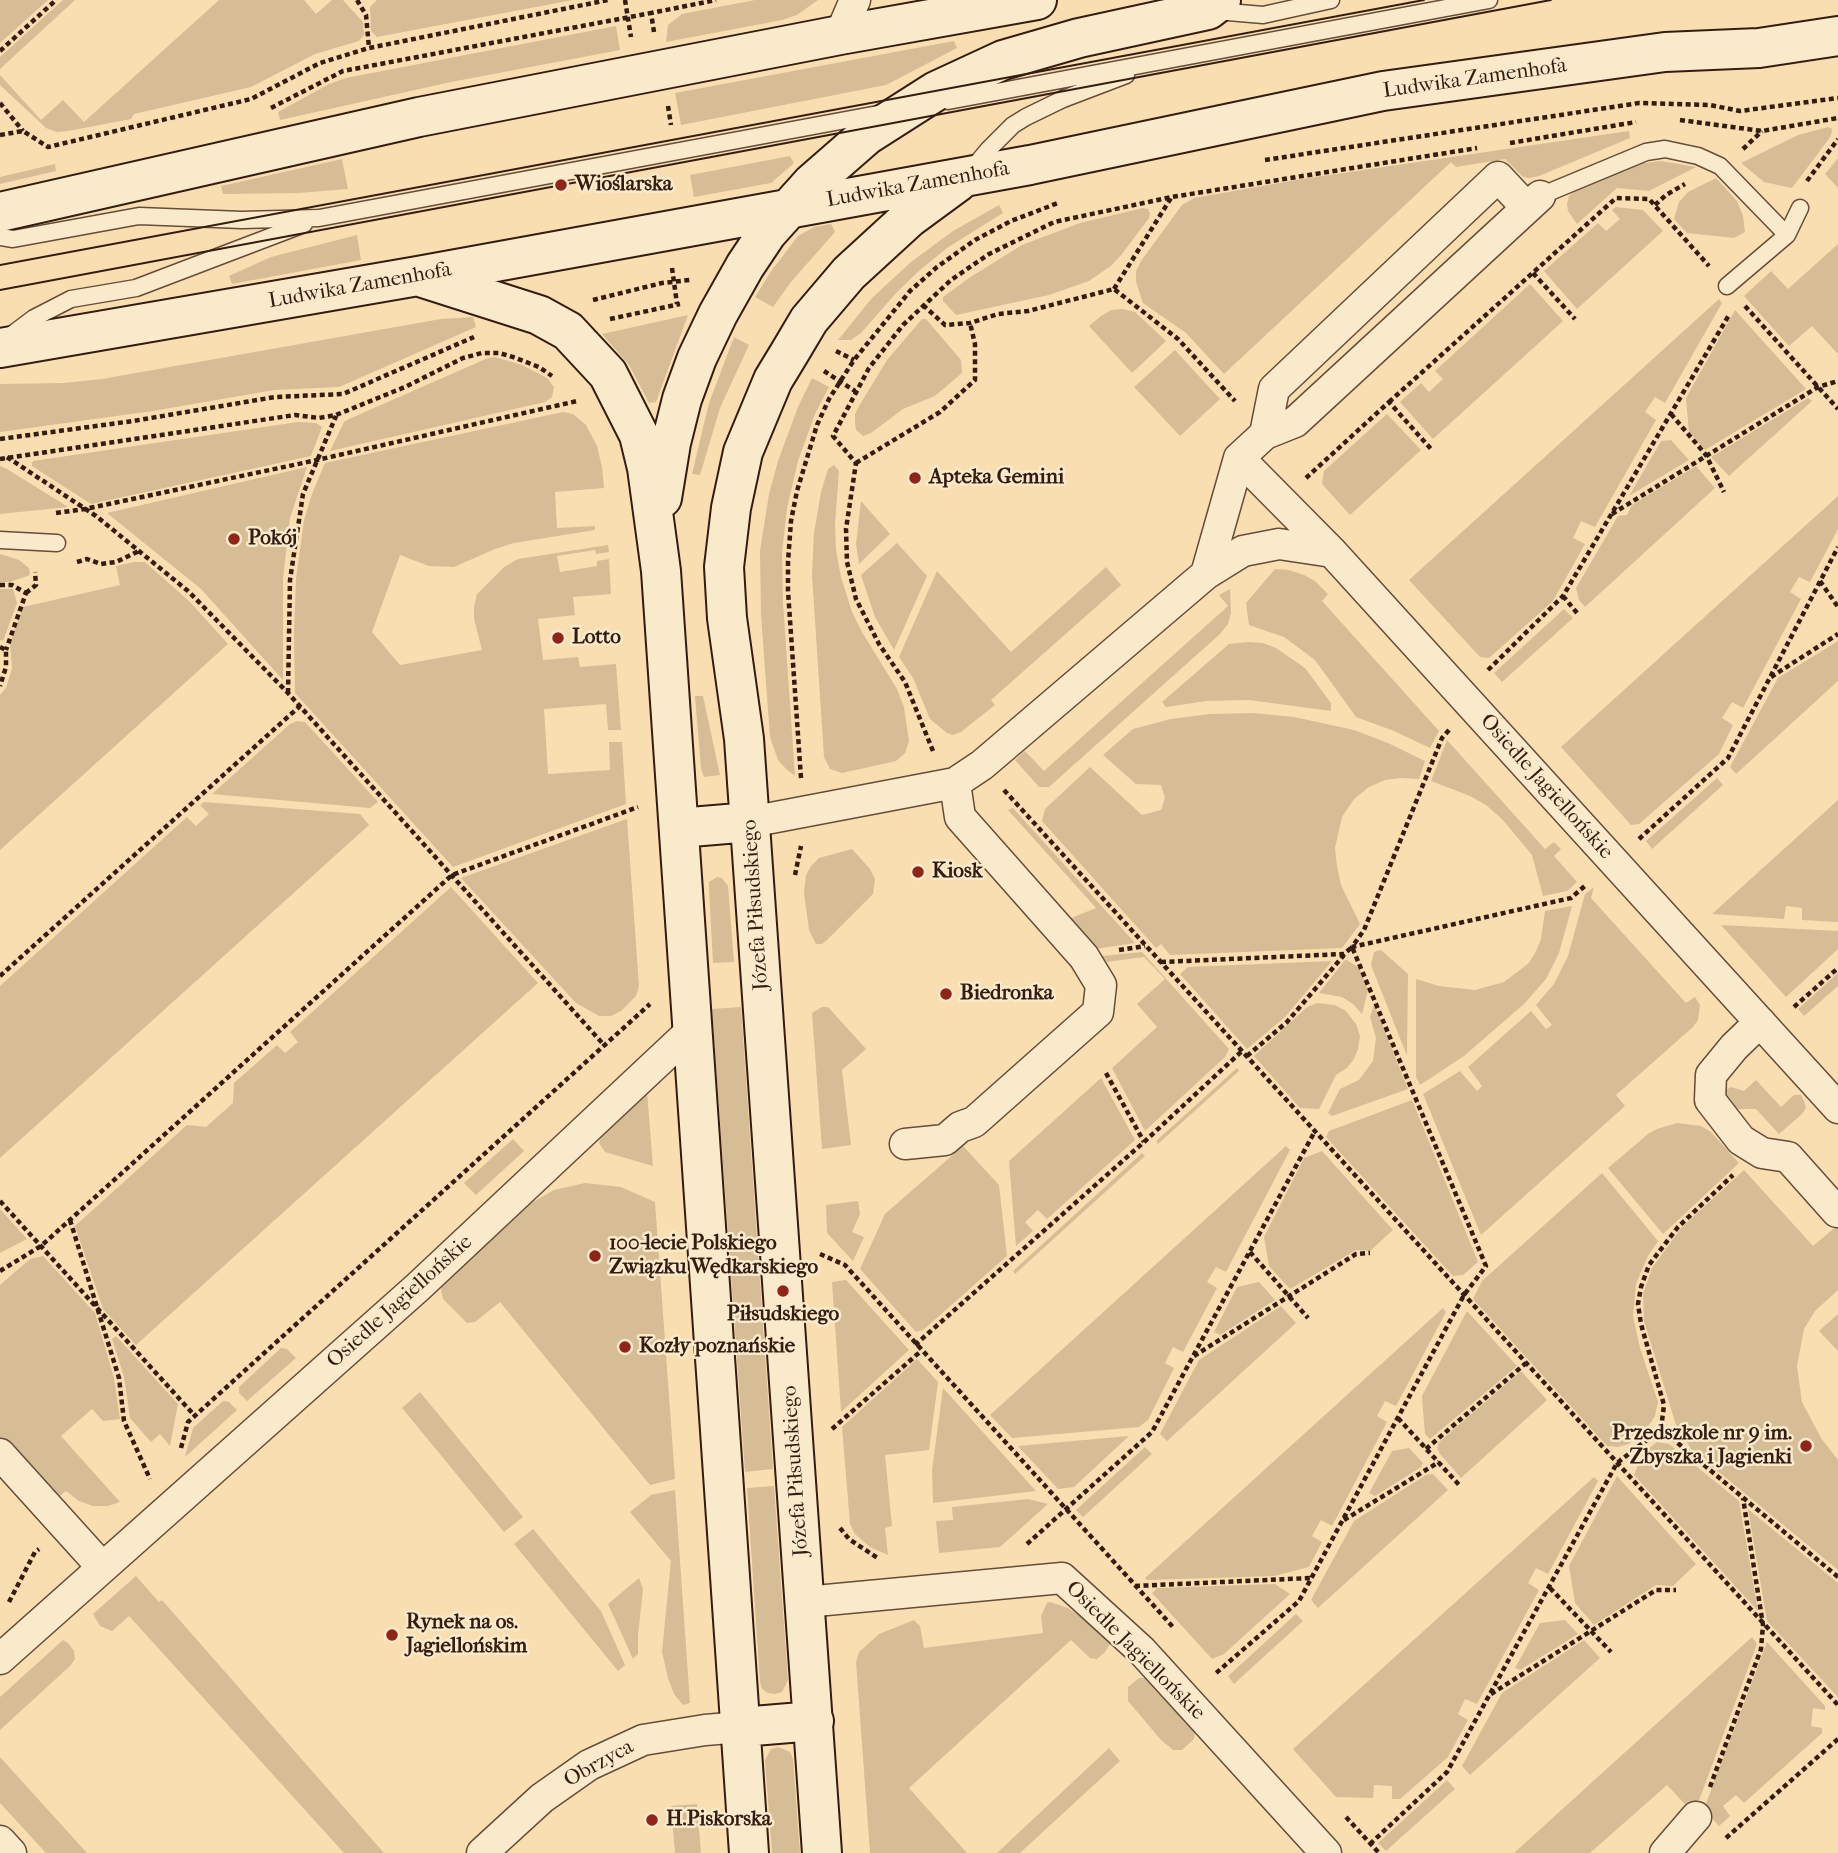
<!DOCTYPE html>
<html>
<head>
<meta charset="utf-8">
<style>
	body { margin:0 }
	canvas { display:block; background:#f8deb1 }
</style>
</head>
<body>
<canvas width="1838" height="1853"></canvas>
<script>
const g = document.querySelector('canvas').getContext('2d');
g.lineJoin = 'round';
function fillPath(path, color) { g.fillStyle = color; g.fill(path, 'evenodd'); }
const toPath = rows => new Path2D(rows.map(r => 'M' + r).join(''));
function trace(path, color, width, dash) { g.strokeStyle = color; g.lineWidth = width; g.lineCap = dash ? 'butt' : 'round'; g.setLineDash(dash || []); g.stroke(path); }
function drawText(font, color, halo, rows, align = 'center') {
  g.font = font + ' "IM FELL French Canon",serif'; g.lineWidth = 5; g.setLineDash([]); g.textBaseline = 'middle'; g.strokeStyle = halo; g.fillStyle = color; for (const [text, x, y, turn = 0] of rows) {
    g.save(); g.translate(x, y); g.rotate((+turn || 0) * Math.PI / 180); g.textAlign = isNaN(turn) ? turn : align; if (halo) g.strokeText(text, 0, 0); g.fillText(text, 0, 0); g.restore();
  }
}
const green = toPath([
	[0,0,48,0,0,43],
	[63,0,75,0,0,69,0,57],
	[219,0,304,0,316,14,332,0,343,0,363,22,364,35,359,41,315,54,251,87,134,114,131,119,68,131,57,132,46,128,0,85,0,75,41,120,63,100,84,122],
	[377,0,573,0,377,37,371,31,370,7],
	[755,0,818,0,797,15,782,20,666,42,668,25,682,14],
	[616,26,620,50,451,82,280,120,278,112,329,84,346,78],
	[954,41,957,48,886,85,681,125,675,93],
	[1828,127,1832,129,1831,136,1792,188,1764,182,1741,163,1798,135],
	[1629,131,1630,138,1539,176,1529,178,1523,177,1505,159,1456,167,1451,162,1224,374,1186,333,1143,303,1136,282,1136,271,1141,261,1182,205,1194,198,1302,179],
	[790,156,794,163,771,183,694,197,690,175],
	[1838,158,1838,188,1825,174],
	[342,159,348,189,299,193,223,194,221,186],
	[1661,161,1696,167,1649,191,1617,188,1577,224,1568,211,1567,204,1569,196,1575,191,1628,168,1645,163],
	[55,164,56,171,0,184,0,177],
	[1716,178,1737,201,1743,216,1745,232,1734,238,1687,233,1674,219,1679,202,1688,192],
	[999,205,1003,213,947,248,920,270,897,292,861,333,851,340,838,340,872,298,911,262,953,231],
	[1616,207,1643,210,1663,231,1577,309,1544,271,1598,223,1606,231,1620,219,1612,210],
	[1143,208,1148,209,1150,213,1149,218,1122,254,1112,265,1089,281,1049,295,956,315,943,301,943,297,969,278,1022,245,1080,223],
	[831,224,835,232,791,282,773,307,755,297,772,270,798,236,814,227],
	[357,235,361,260,232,284,229,276,271,257],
	[1838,244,1838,354,1812,326,1789,346,1744,296,1771,271,1788,289],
	[1530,284,1563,321,1433,439,1400,402,1421,383,1429,392,1443,379,1435,371],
	[1719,299,1722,303,1665,403,1655,397,1645,412,1656,420,1595,527,1581,521,1573,538,1585,544,1553,601,1489,658,1480,657,1409,580],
	[1123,309,1135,312,1166,341,1132,373,1089,326,1101,316,1111,310],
	[1735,310,1806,389,1705,450,1689,432,1686,398],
	[688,315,656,402,649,403,629,365,602,334],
	[473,317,476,327,339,387,274,390,153,411,0,432,0,384,64,383,102,379,441,319],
	[922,319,926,319,961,360,962,373,935,396,903,409,871,433,863,436,856,430,855,423,855,414,859,406,887,360],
	[734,337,749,345,720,408,700,475,692,474,709,403],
	[1175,350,1220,399,1180,436,1134,387],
	[495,357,522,365,547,378,554,387,552,397,545,402,330,451,344,422,349,419,488,358],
	[812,378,829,387,815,414,798,461,787,508,782,553,783,603,795,776,786,769,778,760,770,737,761,615,760,551,769,494,778,461,798,407],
	[1808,398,1812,401,1729,476,1711,457],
	[563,412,573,414,586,425,597,446,602,467,604,488,555,492,557,528,595,526,595,530,514,543,495,549,454,567,429,566,400,555,372,632,400,665,482,650,474,619,474,607,477,594,504,567,518,559,608,545,609,552,596,554,595,550,557,556,560,572,597,566,597,561,609,559,611,594,573,597,575,615,538,619,543,660,578,657,580,667,616,664,621,730,608,730,606,704,544,709,548,774,610,770,609,742,622,742,626,804,453,867,295,693,294,634,296,579,304,520,312,494,325,463],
	[1387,414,1421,450,1350,515,1322,484,1324,471],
	[298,422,316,423,322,427,311,456,91,504,32,466,32,464,33,461],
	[1671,440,1689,460,1629,496,1661,441],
	[834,465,839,471,835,524,836,550,841,577,852,612,862,632,897,689,904,707,909,741,905,753,896,761,842,773,830,769,824,757,812,575,814,533,821,492,828,469],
	[0,466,7,469,68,507,0,514],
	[1696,466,1715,488,1585,607,1579,600,1576,588,1618,516,1627,515,1632,505],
	[307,467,290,518,283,579,283,680,201,589,107,513],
	[1838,496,1838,529,1810,582,1799,577,1790,592,1801,599,1743,708,1732,702,1722,718,1733,725,1719,754,1639,824,1631,825,1561,747],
	[861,501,890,534,859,564,856,544],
	[897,543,927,576,894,650,875,617,861,575],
	[0,554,19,560,29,568,30,575,10,582,0,582],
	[134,562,145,562,189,601,228,644,0,850,0,695,6,688,12,668,10,644,23,607,120,585,116,566],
	[1106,567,1121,585,991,700,995,705,961,732,953,735,947,733,930,719,913,678,899,657,937,571,1011,652],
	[1275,569,1289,570,1304,575,1315,581,1328,594,1322,601,1439,731,1430,748,1394,731,1356,717,1315,660,1284,637,1249,625,1246,603],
	[0,589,13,589,17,603,3,641,0,640],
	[1230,589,1231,613,1228,624,1220,634,1049,787,1039,787,1015,760,1025,751,1044,771,1228,606,1219,595],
	[1564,609,1573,618,1502,682,1494,673],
	[1838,641,1838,681,1736,774,1730,767,1778,678],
	[1249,642,1263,643,1276,648,1305,668,1331,703,1331,711,1249,700,1207,701,1166,707,1162,702,1229,644],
	[695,696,703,696,720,775,704,777,701,768],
	[1253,713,1294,717,1354,730,1388,743,1425,761,1419,779,1401,778,1385,780,1369,787,1354,799,1342,817,1335,848,1337,866,1341,885,1360,924,1342,948,1170,955,1161,944,1156,948,1042,821,1045,809,1090,767,1142,815,1161,810,1165,798,1161,785,1136,784,1103,755,1133,729,1171,719,1210,714],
	[297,721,305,722,378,802,370,808,212,794,290,724],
	[1447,740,1545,849,1554,842,1561,849,1554,856,1577,882,1567,891,1543,896,1532,855,1502,819,1486,805,1470,796,1431,781],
	[1717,778,1723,785,1652,849,1646,841],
	[1838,800,1838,922,1802,920,1802,908,1786,906,1784,919,1712,914],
	[204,802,360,814,369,825,0,1158,0,986,187,817,196,826,209,814,200,805],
	[1013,808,1135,943,1095,949,1069,919,1096,908,1008,810],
	[627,819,639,986,636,996,621,1011,611,1016,599,1016,576,1003,461,878],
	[852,849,870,869,875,879,873,894,827,940,822,944,816,944,809,930,804,893,806,875,811,866,819,858],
	[717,877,722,878,728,886,734,962,713,963,709,888,709,882],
	[451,887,538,983,136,1345,103,1309,75,1226,187,1125,206,1127,233,1103,234,1083,277,1045,285,1053,298,1042,290,1032],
	[1594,887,1591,898,1686,1003,1695,997,1700,1005,1698,1020,1693,1027,1616,1095,1625,1106,1481,1235,1423,1094,1460,1071,1477,1091,1482,1086,1468,1067,1531,1011,1546,1029,1552,1025,1536,1005,1554,984,1568,956,1585,894],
	[1572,906,1559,953,1546,979,1524,1004,1464,1056,1420,1085,1416,1077,1416,979,1439,986,1475,990,1504,982,1529,963,1536,951,1541,939,1545,911],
	[1721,925,1838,931,1838,949,1786,997],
	[1381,950,1408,974,1407,1056,1371,965,1374,952],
	[1142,952,1229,1049,1225,1057,1145,1131,1112,1068,1157,1027,1137,1004,1165,979,1144,957,1107,962,1102,956],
	[1345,960,1347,960,1359,968,1368,990,1362,1014,1353,1004,1342,997,1319,993],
	[1332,961,1285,1017,1247,1049,1180,974,1188,967],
	[1838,973,1838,986,1804,1016,1798,1009],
	[1317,1003,1335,1005,1346,1011,1356,1024,1360,1036,1358,1049,1354,1059,1347,1068,1336,1075,1319,1109,1300,1108,1254,1056,1307,1007],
	[1374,1004,1408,1089,1332,1116,1328,1113,1340,1089,1359,1080,1373,1061,1376,1038,1370,1017],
	[741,1007,773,1469,745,1472,712,1009],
	[822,1007,828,1007,866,1049,842,1070,851,1145,822,1149,812,1013],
	[1237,1068,1239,1071,1158,1144,1156,1141],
	[1101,1078,1135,1140,1047,1219,1038,1210,1025,1222,1033,1231,1016,1246,1009,1161],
	[1756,1080,1781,1107,1794,1095,1801,1095,1804,1101,1806,1108,1802,1114,1779,1134,1756,1109,1725,1109,1724,1091,1731,1087,1744,1091],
	[647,1092,653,1166,605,1152,599,1143,602,1133],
	[1412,1100,1478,1262,1463,1275,1453,1276,1326,1137,1329,1131],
	[1677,1123,1701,1126,1711,1132,1739,1163,1663,1234,1608,1168,1648,1134,1657,1129],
	[513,1139,524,1151,476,1195,464,1183],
	[963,1146,999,1185,1007,1256,923,1330,916,1332,860,1269,885,1214],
	[1286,1146,1290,1150,1226,1272,1216,1267,1207,1282,1217,1288,1183,1352,1173,1347,1165,1363,1174,1368,1148,1420,1139,1427,1012,1438,990,1415],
	[1322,1151,1393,1230,1370,1251,1356,1250,1290,1289,1269,1266,1264,1237,1304,1158],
	[1142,1153,1145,1156,1015,1274,1013,1271],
	[1744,1170,1813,1246,1838,1225,1838,1290,1815,1311,1804,1329,1797,1366,1802,1402,1821,1438,1838,1460,1838,1570,1691,1449,1676,1425,1644,1321,1643,1294,1652,1268,1681,1228],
	[1602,1173,1658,1241,1648,1256,1636,1284,1633,1316,1640,1348,1658,1402,1655,1416,1647,1428,1629,1444,1618,1447,1607,1446,1473,1299,1482,1281],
	[585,1183,621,1187,655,1202,675,1479,650,1485,500,1302,475,1322,467,1323,443,1299,441,1290,442,1283,524,1207,554,1190],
	[858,1201,860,1214,852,1232,864,1237,853,1261,827,1233,826,1205],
	[0,1209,27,1239,0,1253],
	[43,1256,95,1313,114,1378,120,1419,103,1421,92,1409,61,1436,120,1502,108,1506,93,1506,79,1501,66,1491,56,1499,0,1438,0,1285,30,1259],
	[846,1280,909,1350,841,1412,832,1282],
	[1259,1282,1275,1300,1220,1335,1214,1332,1237,1287],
	[1281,1306,1296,1323,1167,1441,1160,1434,1199,1360],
	[1443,1308,1446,1312,1396,1406,1385,1401,1377,1416,1387,1422,1332,1526,1321,1520,1312,1536,1322,1542,1309,1567,1274,1576,1147,1580,1145,1578],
	[1467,1311,1517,1366,1430,1439,1425,1434,1422,1396],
	[1838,1314,1838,1351,1819,1331],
	[116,1336,178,1404,170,1446,160,1434,151,1442,130,1418,124,1377,112,1339],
	[281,1348,287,1349,296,1358,247,1401,239,1393,239,1387],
	[917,1359,938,1382,929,1450,885,1455,892,1526,885,1528,888,1555,870,1547,855,1534,850,1524,842,1427],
	[1521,1371,1547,1400,1461,1478,1440,1454,1437,1448,1439,1442],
	[943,1388,1036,1491,933,1503,932,1470],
	[420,1392,523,1517,504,1532,402,1408],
	[223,1401,229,1402,237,1410,185,1457,193,1428],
	[1129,1436,1074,1487,1058,1489,1018,1446],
	[1657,1442,1669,1444,1739,1501,1758,1611,1634,1475,1643,1453],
	[1145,1447,1152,1454,1083,1517,1076,1510],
	[1409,1448,1423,1463,1421,1467,1375,1496,1369,1493,1392,1451],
	[1433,1474,1448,1490,1318,1608,1311,1600,1354,1521,1426,1475],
	[1617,1476,1696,1564,1673,1586,1656,1585,1594,1625,1575,1603,1569,1566],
	[1594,1477,1598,1481,1548,1574,1536,1568,1528,1583,1539,1590,1477,1704,1465,1699,1458,1714,1468,1720,1448,1757,1400,1799,1392,1799,1392,1786,1374,1785,1373,1798,1336,1797,1293,1749],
	[774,1486,788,1680,782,1692,775,1694,768,1693,762,1689,760,1682,747,1488],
	[675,1490,690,1703,683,1705,674,1694,668,1678,662,1652,671,1561,630,1512,651,1495],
	[1028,1499,1048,1504,1000,1547,939,1553,936,1521,953,1520,952,1507],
	[1748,1509,1838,1583,1838,1697,1767,1621],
	[533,1529,601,1611,625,1665,618,1671,514,1544],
	[136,1576,159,1602,162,1600,384,1853,344,1853,129,1616,112,1631,100,1626,93,1614],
	[639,1578,643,1589,638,1635,638,1654,633,1659,608,1604],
	[1275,1584,1290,1594,1224,1654,1212,1659,1152,1593,1157,1588],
	[1050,1602,1068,1608,1098,1629,1110,1644,1105,1652,1097,1659,1090,1658,1071,1640,909,1788,967,1853,870,1853,856,1662,859,1652,879,1634,914,1620,920,1626,924,1648,1043,1633,1041,1616,1047,1603],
	[1296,1614,1303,1621,1234,1684,1228,1676],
	[1565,1620,1578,1634,1520,1670,1515,1668,1540,1623],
	[1752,1637,1757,1644,1694,1814,1667,1785,1590,1853,1514,1853],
	[63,1640,69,1644,74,1651,75,1659,70,1666,0,1730,0,1697],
	[1584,1640,1600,1658,1470,1775,1462,1766,1502,1693],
	[1767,1642,1825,1706,1825,1710,1813,1708,1811,1726,1822,1728,1822,1733,1744,1803,1736,1795,1723,1806,1730,1816,1719,1826,1707,1813,1705,1806],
	[1139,1678,1146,1678,1195,1731,1194,1739,1182,1750,1173,1750,1161,1740,1128,1701,1128,1687],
	[778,1747,790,1752,793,1759,800,1853,772,1853,765,1760,771,1749],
	[1109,1748,1120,1761,1020,1853,997,1853],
	[0,1757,87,1853,46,1853,0,1803],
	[1447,1780,1455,1789,1386,1851,1378,1843],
	[697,1804,701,1853,675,1853,671,1806]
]);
const path = toPath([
	[357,0,366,15,369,48],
	[625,0,631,37],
	[654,32,651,13,716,0],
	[0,51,56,0],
	[0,103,23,131],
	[668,106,671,125],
	[271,108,343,71,651,13],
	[1680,120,1762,131,1838,118],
	[0,135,23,131,48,147,251,99,320,63,369,48,608,0],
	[1510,143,1636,122],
	[1743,149,1762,131],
	[1265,160,1639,103,1710,105,1740,111,1838,98],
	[1807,181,1838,139],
	[1655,205,1666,195,1685,184],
	[672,268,677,304],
	[1533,273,1575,319],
	[1114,289,1171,198],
	[593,300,662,283,690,280],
	[923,305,945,325,970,323,998,314,1028,311,1114,289,1178,339,1235,401],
	[1745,306,1838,409],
	[610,319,680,304],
	[836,351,854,360],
	[824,371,855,391],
	[1389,402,1616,198,1649,199,1709,266],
	[1671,414,1706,455,1724,492],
	[0,439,133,421,275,397,343,394,474,337],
	[7,457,96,516,188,591,288,693,604,1045],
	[0,459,295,415,319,418,336,415,405,387,463,358,482,353,499,353,513,357,539,367,552,376],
	[856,463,940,412,975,380,975,344,970,323],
	[1306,478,1389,402,1431,449],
	[56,513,85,509,317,460,577,401],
	[1612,514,1818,387,1838,381],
	[77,562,87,559,101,564,116,562,139,551],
	[1820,581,1838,607],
	[0,585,12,585,26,593,6,650],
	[26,593,36,585,35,572],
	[1563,596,1577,613],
	[0,647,6,650,6,667,0,686],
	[1488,670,1563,596,1729,315],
	[1771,677,1838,634],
	[288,693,290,580,303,494,336,416],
	[1449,730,1442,738,1364,930,1352,947,1571,898,1587,884],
	[933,751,905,682,879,644,856,599,847,562,846,529,856,463,833,436,869,368,903,325,951,280,989,254,1054,222,1172,197,1477,148],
	[801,778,788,591,788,562,791,521,797,491,817,425,829,399,854,360,910,291,937,267,975,240,1011,221,1058,203],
	[1004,790,1838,1705],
	[1639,839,1728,758,1838,547],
	[795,875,801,846],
	[1119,950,1145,946],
	[1161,962,1344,954,1352,947,1486,1266,1464,1295,1299,1601,1215,1674],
	[0,976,300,706],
	[1794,1007,1838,968],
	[1247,1056,1287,1022,1344,955],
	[1106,1073,1144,1142],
	[0,1201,195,1416],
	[70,1220,119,1378,124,1421,150,1479],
	[1250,1252,1308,1318],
	[820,1254,845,1265,1173,1627],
	[0,1271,41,1246,452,875,638,807],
	[915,1345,1144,1142,1242,1051],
	[1194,1356,1356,1254,1370,1253],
	[1398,1418,1461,1487],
	[832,1429,921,1351],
	[1661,1429,1664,1405,1641,1324,1638,1304,1641,1287,1649,1265,1678,1227,1733,1175],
	[181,1448,188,1422,650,1004],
	[1426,1449,1526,1363],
	[1344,1520,1439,1462],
	[840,1528,849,1539,879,1559],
	[1027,1544,1152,1432,1315,1131],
	[1135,1586,1310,1578],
	[1550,1588,1611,1652],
	[9,1602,35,1552,39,1549],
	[1491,1694,1656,1590,1676,1590],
	[1710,1787,1761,1649,1763,1625,1743,1498],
	[1346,1817,1379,1853],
	[1726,1838,1838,1739],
	[1370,1844,1447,1772,1617,1463,1661,1429,1838,1577]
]);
const lane = toPath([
	[1216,11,1263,15,1331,0],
	[948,101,1489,0],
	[972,169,988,150,1013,125,1026,117,1063,99,1126,75],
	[1540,196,1646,152,1665,149,1698,156,1720,166,1787,235],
	[0,237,13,239,139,216,242,220,319,218,878,114],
	[1727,286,1787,235,1800,208],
	[10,336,34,318,71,299,136,288,304,224],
	[0,540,57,543]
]);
const street = toPath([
	[840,35,855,0],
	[1265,434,1274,389,1498,177,1527,208],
	[1239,458,1332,552,1838,1108],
	[1206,574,1243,551,1279,544,1332,552],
	[750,822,955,783,982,765,1206,574,1239,458,1265,434,1295,422,1540,196],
	[1760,1022,1734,1047,1711,1075,1710,1100,1741,1140,1762,1153,1788,1157,1837,1212],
	[905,1144,945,1140,960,1127,974,1122,1098,1012,1101,985,1084,957,960,817,955,783],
	[0,1454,102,1567],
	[805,1602,1062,1578,1142,1651,1326,1853],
	[0,1659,418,1287,692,1030],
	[0,1841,11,1853],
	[482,1853,542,1798,589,1765,643,1740,705,1730,741,1727],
	[1665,1853,1696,1817]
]);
const secondary = toPath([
	[0,212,419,117,840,35,1037,0],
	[423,278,539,315,568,331,608,374,639,435,647,468,661,571,749,1853],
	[0,348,418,276,1030,165,1383,91,1665,52,1759,48,1838,36],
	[662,498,671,443,682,399,697,358,718,314,745,266,767,233,812,183,867,135,936,91,1003,60,1079,38,1208,10,1221,0],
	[679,828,750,822],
	[741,1727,814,1721],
	[822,1853,744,739,727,618,724,567,731,508,743,452,773,380,790,352,809,320,849,273,909,218,958,182]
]);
const tram = toPath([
	[0,265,1424,0],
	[0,290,1551,0]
]);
const markers = [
	[561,185,7,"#8f2418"],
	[915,478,7,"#8f2418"],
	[234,539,7,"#8f2418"],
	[558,638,7,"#8f2418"],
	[918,872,7,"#8f2418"],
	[946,994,7,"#8f2418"],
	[595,1256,7,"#8f2418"],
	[783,1291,7,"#8f2418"],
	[625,1347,7,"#8f2418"],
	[1806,1446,7,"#8f2418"],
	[392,1635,7,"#8f2418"],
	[652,1820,7,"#8f2418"]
];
const streetNames = [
	["Ludwika Zamenhofa",1475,79,-8],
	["Ludwika Zamenhofa",918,185,-10],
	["Ludwika Zamenhofa",360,286,-10],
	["Osiedle Jagiellońskie",1546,787,48],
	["Józefa Piłsudskiego",756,905,-94],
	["Osiedle Jagiellońskie",400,1302,-42],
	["Józefa Piłsudskiego",796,1471,-94],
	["Osiedle Jagiellońskie",1135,1651,45],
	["Obrzyca",599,1764,-29]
];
const poiNames = [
	["Wioślarska",575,185],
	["Apteka Gemini",929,478],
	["Pokój",248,539],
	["Lotto",572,638],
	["Kiosk",932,872],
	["Biedronka",960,994],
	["100-lecie Polskiego",609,1244],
	["Związku Wędkarskiego",609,1268],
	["Piłsudskiego",783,1315,"center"],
	["Kozły poznańskie",639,1347],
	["Przedszkole nr 9 im.",1792,1434,"right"],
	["Zbyszka i Jagienki",1792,1458,"right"],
	["Rynek na os.",406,1623],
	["Jagiellońskim",406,1647],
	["H.Piskorska",666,1820]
];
fillPath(green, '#d7bd96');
trace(lane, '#664c39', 19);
trace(street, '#664c39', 33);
trace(secondary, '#351c11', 42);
trace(path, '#351c11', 4.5, [5, 3.5]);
trace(lane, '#faeacc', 16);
trace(street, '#faeacc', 30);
trace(secondary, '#faeacc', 38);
trace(tram, '#351c11', 2);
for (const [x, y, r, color] of markers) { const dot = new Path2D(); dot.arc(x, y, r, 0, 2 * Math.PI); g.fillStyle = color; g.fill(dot); trace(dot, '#faeacc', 2.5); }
drawText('21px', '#351c11', '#faeacc', streetNames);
drawText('bold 21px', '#351c11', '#faeacc', poiNames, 'left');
</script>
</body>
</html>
